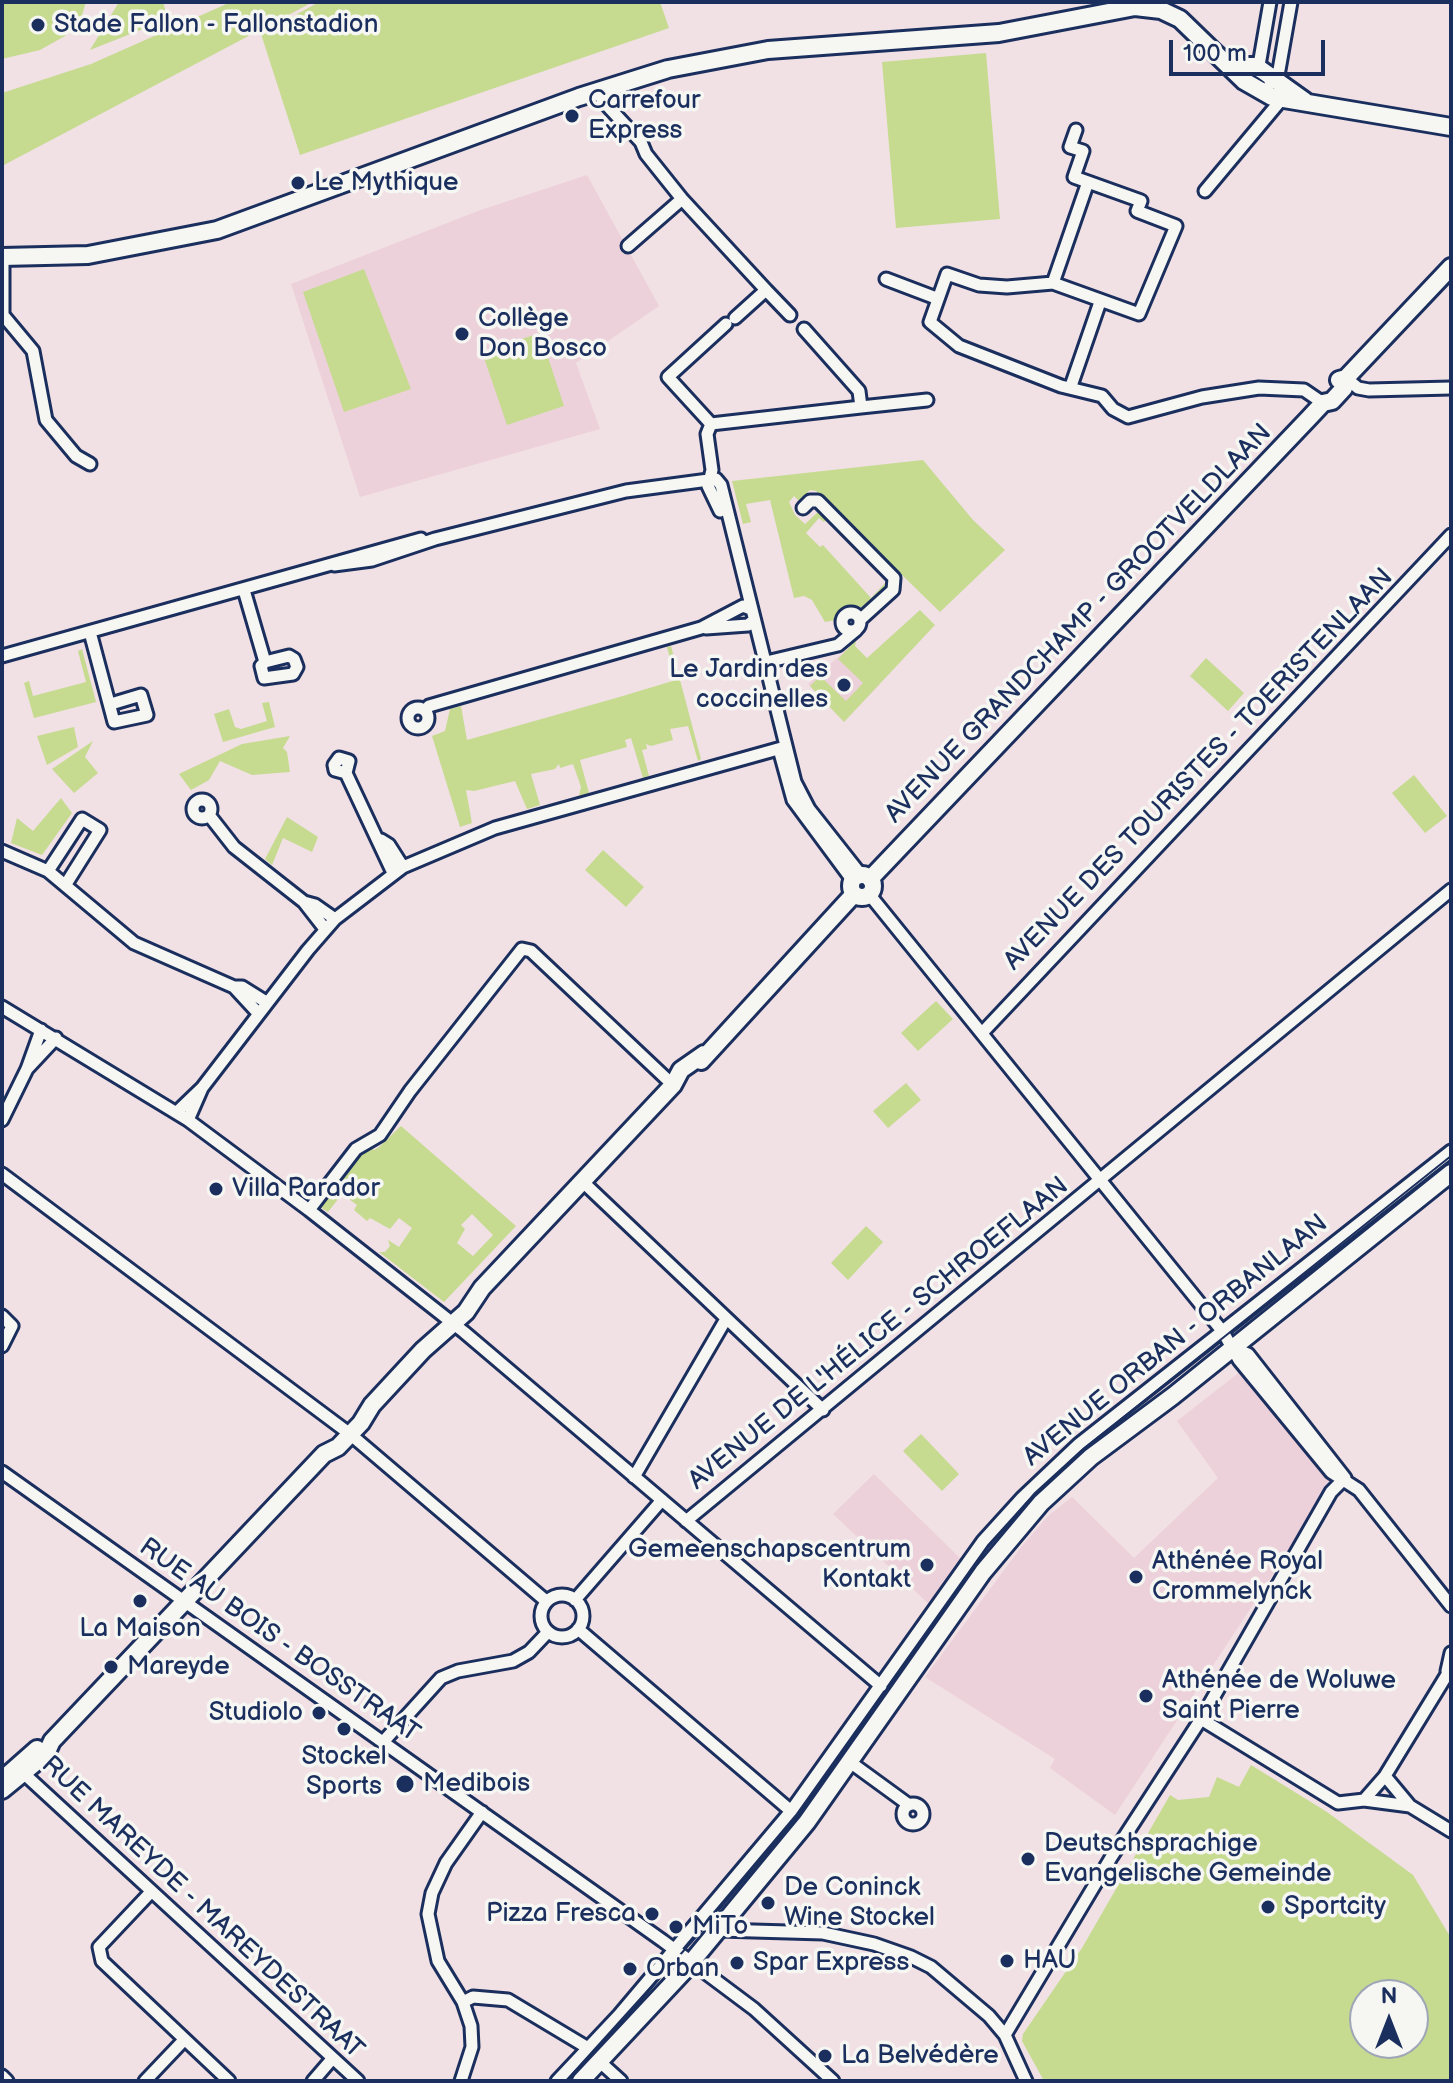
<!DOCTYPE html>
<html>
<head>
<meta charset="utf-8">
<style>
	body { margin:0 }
	#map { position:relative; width:1453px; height:2083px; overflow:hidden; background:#f1e0e4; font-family:"Balsamiq Sans",sans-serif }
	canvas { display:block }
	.frame { position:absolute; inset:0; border:4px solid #1b2f5e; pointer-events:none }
	.north { position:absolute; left:1349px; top:1979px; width:80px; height:80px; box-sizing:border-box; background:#f6f6f2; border:2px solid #9ea6b7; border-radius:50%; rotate:0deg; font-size:22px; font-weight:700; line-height:32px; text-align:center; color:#1b2f5e }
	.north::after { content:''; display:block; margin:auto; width:28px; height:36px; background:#1b2f5e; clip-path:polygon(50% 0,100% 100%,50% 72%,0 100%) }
	.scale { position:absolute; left:1169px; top:40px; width:156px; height:36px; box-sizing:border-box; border:4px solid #1b2f5e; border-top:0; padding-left:10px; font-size:24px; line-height:28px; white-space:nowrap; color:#1b2f5e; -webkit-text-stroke:6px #f6f6f2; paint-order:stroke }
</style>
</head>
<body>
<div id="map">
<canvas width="1453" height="2083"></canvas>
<div class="frame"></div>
<div class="north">N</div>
<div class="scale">100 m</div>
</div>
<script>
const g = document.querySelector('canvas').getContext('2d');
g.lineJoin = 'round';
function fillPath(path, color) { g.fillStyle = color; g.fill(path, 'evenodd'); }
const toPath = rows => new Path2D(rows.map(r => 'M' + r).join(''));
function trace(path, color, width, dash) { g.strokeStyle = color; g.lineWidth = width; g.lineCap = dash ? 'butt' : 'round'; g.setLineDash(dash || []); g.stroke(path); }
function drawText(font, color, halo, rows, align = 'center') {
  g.font = font + ' "Balsamiq Sans",sans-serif'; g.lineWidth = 7; g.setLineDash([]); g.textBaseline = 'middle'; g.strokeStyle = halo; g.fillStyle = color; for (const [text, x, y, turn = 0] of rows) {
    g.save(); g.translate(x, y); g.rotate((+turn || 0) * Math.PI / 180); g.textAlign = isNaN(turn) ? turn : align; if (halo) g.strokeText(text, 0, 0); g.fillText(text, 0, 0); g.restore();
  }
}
const built = toPath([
	[587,175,659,306,576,363,600,429,360,497,291,284,478,211],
	[846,650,880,684,844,722,808,684],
	[1241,1371,1332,1484,1115,1815,1050,1768,1055,1759,925,1677,1022,1546,1048,1516,1072,1497,1134,1558,1218,1478,1177,1421],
	[874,1474,964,1562,932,1607,833,1514]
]);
const green = toPath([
	[2,2,86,2,82,15,65,36,40,50,2,59],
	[119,2,163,2,168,19,90,50],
	[231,2,313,2,2,166,2,93,91,64],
	[319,2,660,2,669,28,300,155,261,34],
	[986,53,1000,219,896,228,882,62],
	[364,269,411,389,344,412,303,292],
	[540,333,564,406,507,425,482,352],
	[923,460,973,520,1005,550,940,612,816,491,810,490,799,501,794,496,789,502,795,515,805,524,820,510,828,518,824,522,819,518,806,533,820,547,823,545,871,598,888,580,889,583,886,592,868,607,845,607,836,620,825,622,812,600,804,596,794,598,770,500,746,504,751,522,743,524,732,481],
	[920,610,935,625,844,722,810,686,820,676,846,701,863,683,838,659,856,640,855,646,867,658],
	[671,646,701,759,698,761,688,726,670,729,673,740,651,746,646,744,647,749,642,750,649,776,643,778,631,738,625,740,627,747,580,760,589,793,579,796,581,787,573,764,560,768,559,764,555,769,531,774,540,805,527,809,515,781,474,791,466,790,472,823,460,827,432,736,445,731,450,709,461,706,467,740,616,698,676,680,667,647],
	[82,649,96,702,34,718,24,683,29,681,33,696,86,682,78,651],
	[1206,658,1244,693,1228,711,1190,676],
	[269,702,275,727,223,742,214,714,229,709,235,727,241,729,267,721,262,703],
	[74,727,78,747,47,765,37,736],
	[290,736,283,748,287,752,290,772,252,775,220,761,209,780,191,790,179,774,242,744],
	[93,741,85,757,98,773,74,793,52,769],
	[1414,775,1447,816,1425,833,1392,793],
	[61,798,72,813,42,855,11,843,17,818,33,831],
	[287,817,318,837,312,852,283,838,272,865,265,859],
	[603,850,644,887,626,907,585,870],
	[936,1001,953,1019,918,1051,901,1033],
	[906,1083,921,1100,888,1128,873,1111],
	[401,1126,516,1226,444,1302,379,1252,385,1252,390,1246,388,1240,399,1247,412,1228,399,1218,390,1229,370,1218,367,1221,354,1210,357,1205,342,1194,328,1212,320,1207,358,1156,370,1147,374,1150,379,1147],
	[472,1214,493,1235,473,1256,457,1243,465,1229,461,1225],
	[866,1226,883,1242,848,1280,831,1263],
	[921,1434,959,1474,942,1491,903,1451],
	[1251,1765,1327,1812,1413,1875,1451,1938,1451,2081,1044,2081,1022,2041,1023,2034,1082,1948,1170,1795,1178,1800,1209,1797,1217,1777,1239,1787],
	[1365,1995,1413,1995,1413,2043,1365,2043]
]);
const street = toPath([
	[1258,71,1270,2],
	[1270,84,1279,70,1291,2],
	[599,91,602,100,641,142,646,154,682,199,766,290],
	[1076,130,1070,147,1083,151,1074,177,1088,182],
	[1205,191,1281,100],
	[628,246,682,199],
	[3,257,3,315,33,351,46,420,76,456,90,464],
	[886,279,936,298],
	[1053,283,1088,182,1141,201,1137,211,1176,226,1139,314,1053,283,1007,287,979,285,947,274,930,322,959,346,1061,386,1102,396,1113,409,1128,417,1202,397,1259,388,1304,390,1323,403],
	[735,318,766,290,790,315],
	[1346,378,1358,388,1369,390,1451,388],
	[1071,386,1100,302],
	[861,407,927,400],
	[711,424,668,377,726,324],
	[803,508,810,501,818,501,894,578,893,590,861,619],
	[720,511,708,486,712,470,707,434,711,424,861,407,859,391,804,329],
	[334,565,372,560,435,539,626,491,716,479,721,485,795,782,809,809,861,875],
	[244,590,265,662,261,666,264,678,293,674,297,667,294,659,289,656,265,662],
	'842 622a9 9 0 1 1 18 0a9 9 0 1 1-18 0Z',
	[706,628,748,625,754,620],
	[90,632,114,722,147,715,141,695,111,704],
	[2,656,421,539],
	[758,664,838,645,856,630],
	'408 718a10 10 0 1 1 20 0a10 10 0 1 1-20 0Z',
	[425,711,429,706,701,628,743,606,751,609],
	[779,749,793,800,850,877,851,883],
	[346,773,335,770,334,765,339,758,349,761,346,773,393,873],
	'193 809a9 9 0 1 1 18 0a9 9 0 1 1-18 0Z',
	[209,815,234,847,304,902,325,929],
	[381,840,389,845,403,867],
	[2,851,48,871,134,943,234,987,242,987,266,1002],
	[48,871,82,819,100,830,66,884],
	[869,894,1223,1332,1239,1360,1331,1472,1359,1490,1451,1606],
	[304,902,315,905,335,919],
	[234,987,258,1013],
	[2,1007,188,1120,309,1210,464,1332,881,1686],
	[982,1033,1451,535],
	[27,1069,56,1038],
	[177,1112,202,1088],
	[2,1120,27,1069,41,1030],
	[188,1120,202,1088,308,950,335,919,403,867,495,828,785,747],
	[2,1174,350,1434,546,1601],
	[583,1182,823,1410],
	[309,1210,356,1149,380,1135,410,1091,522,949,531,951,673,1085],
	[2,1316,12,1326,2,1346],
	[1234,1348,1248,1354,1345,1478],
	[2,1472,663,1941,754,2009,833,2081],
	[634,1477,726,1319],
	[686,1521,1451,890],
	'541 1616a21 21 0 1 1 42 0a21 21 0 1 1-42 0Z',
	[575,1600,662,1500],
	[578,1629,791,1811],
	[1447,1671,1451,1653],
	[1201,1719,1338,1803,1364,1800,1410,1806],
	[383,1742,441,1678,458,1671,513,1661,529,1652,548,1632],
	[850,1762,909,1805],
	[20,1770,358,2081],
	[1385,1776,1410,1806,1451,1831],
	[1364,1800,1385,1776,1451,1668],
	'903 1814a10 10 0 1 1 20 0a10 10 0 1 1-20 0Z',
	[150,1893,99,1947,102,1961,229,2081],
	[719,1930,823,1933,874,1944,911,1957,931,1967,989,2016,1005,2035,1026,2081],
	[463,2002,473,1997,508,2000,588,2048],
	[1005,2035,1112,1856,1201,1719,1331,1492,1345,1478],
	[599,2061,621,2081],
	[2,2076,7,2081],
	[145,2081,184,2040],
	[313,2081,332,2059],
	[461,2081,472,2047,471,2026,463,2002,438,1961,428,1914,432,1893,446,1863,482,1812],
	[557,2081,619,2015,791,1811,983,1541,1022,1498,1079,1444,1451,1151]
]);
const secondary = toPath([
	[1231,66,1256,66,1305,101],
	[2,257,88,255,217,230,579,97,668,69,768,50,999,33,1135,7,1161,10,1180,19,1244,81,1272,97,1451,127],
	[1339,380,1346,378,1451,267],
	'851 886a11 11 0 1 1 22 0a11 11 0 1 1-22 0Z',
	[870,879,1309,418,1323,403,1332,401,1344,388,1346,378],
	[701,1061,854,894],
	[2,1780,37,1749],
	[2,1790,46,1754,52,1741,202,1583,324,1454,338,1447,361,1423,372,1405,423,1350,466,1312,482,1288,673,1085,681,1070,704,1054],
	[581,2081,684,1971,807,1822,983,1572,1041,1503,1091,1457,1173,1396,1451,1173]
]);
const tram = toPath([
	[566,2081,697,1936,797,1817,985,1551,1035,1493,1081,1451,1451,1156]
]);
const markers = [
	[38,25,8,"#1b2f5e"],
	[572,116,8,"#1b2f5e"],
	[298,183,8,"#1b2f5e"],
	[462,334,8,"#1b2f5e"],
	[844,685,8,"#1b2f5e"],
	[216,1189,8,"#1b2f5e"],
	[927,1565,8,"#1b2f5e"],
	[1136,1577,8,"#1b2f5e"],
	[140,1601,8,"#1b2f5e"],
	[111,1667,8,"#1b2f5e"],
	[1146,1696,8,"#1b2f5e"],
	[319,1713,8,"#1b2f5e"],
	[344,1729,8,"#1b2f5e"],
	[405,1784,10,"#1b2f5e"],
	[1028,1859,8,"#1b2f5e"],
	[768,1903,8,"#1b2f5e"],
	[1268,1907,8,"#1b2f5e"],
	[652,1914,8,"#1b2f5e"],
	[676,1927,8,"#1b2f5e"],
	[1007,1961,8,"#1b2f5e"],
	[737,1963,8,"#1b2f5e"],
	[630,1969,8,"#1b2f5e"],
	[825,2056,8,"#1b2f5e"]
];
const poiNames = [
	["Stade Fallon - Fallonstadion",54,25],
	["Carrefour",588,101],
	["Express",588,131],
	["Le Mythique",314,183],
	["Collège",478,319],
	["Don Bosco",478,349],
	["Le Jardin des",828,670,"right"],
	["coccinelles",828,700,"right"],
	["Villa Parador",232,1189],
	["Gemeenschapscentrum",911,1550,"right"],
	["Kontakt",911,1580,"right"],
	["Athénée Royal",1152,1562],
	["Crommelynck",1152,1592],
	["La Maison",140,1629,"center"],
	["Mareyde",127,1667],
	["Athénée de Woluwe",1162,1681],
	["Saint Pierre",1162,1711],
	["Studiolo",303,1713,"right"],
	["Stockel",344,1757,"center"],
	["Sports",344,1787,"center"],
	["Medibois",423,1784],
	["Deutschsprachige",1044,1844],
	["Evangelische Gemeinde",1044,1874],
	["De Coninck",784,1888],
	["Wine Stockel",784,1918],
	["Sportcity",1284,1907],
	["Pizza Fresca",636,1914,"right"],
	["MiTo",692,1927],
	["HAU",1023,1961],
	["Spar Express",753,1963],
	["Orban",646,1969],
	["La Belvédère",841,2056]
];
const streetNames = [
	["AVENUE GRANDCHAMP - GROOTVELDLAAN",1079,624,-46],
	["AVENUE DES TOURISTES - TOERISTENLAAN",1199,770,-46],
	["AVENUE DE L'HÉLICE - SCHROEFLAAN",879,1334,-39],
	["AVENUE ORBAN - ORBANLAAN",1176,1341,-39],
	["RUE AU BOIS - BOSSTRAAT",279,1641,35],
	["RUE MAREYDE - MAREYDESTRAAT",202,1908,43]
];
fillPath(built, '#edd1da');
fillPath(green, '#c6db90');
trace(street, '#1b2f5e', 17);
trace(secondary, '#1b2f5e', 22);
trace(street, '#f6f6f2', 11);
trace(secondary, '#f6f6f2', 16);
trace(tram, '#1b2f5e', 2);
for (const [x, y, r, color] of markers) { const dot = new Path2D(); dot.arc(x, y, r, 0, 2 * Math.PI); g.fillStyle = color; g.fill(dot); trace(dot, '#f6f6f2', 3); }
drawText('26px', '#1b2f5e', '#f6f6f2', poiNames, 'left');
drawText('26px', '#1b2f5e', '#f6f6f2', streetNames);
</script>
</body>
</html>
